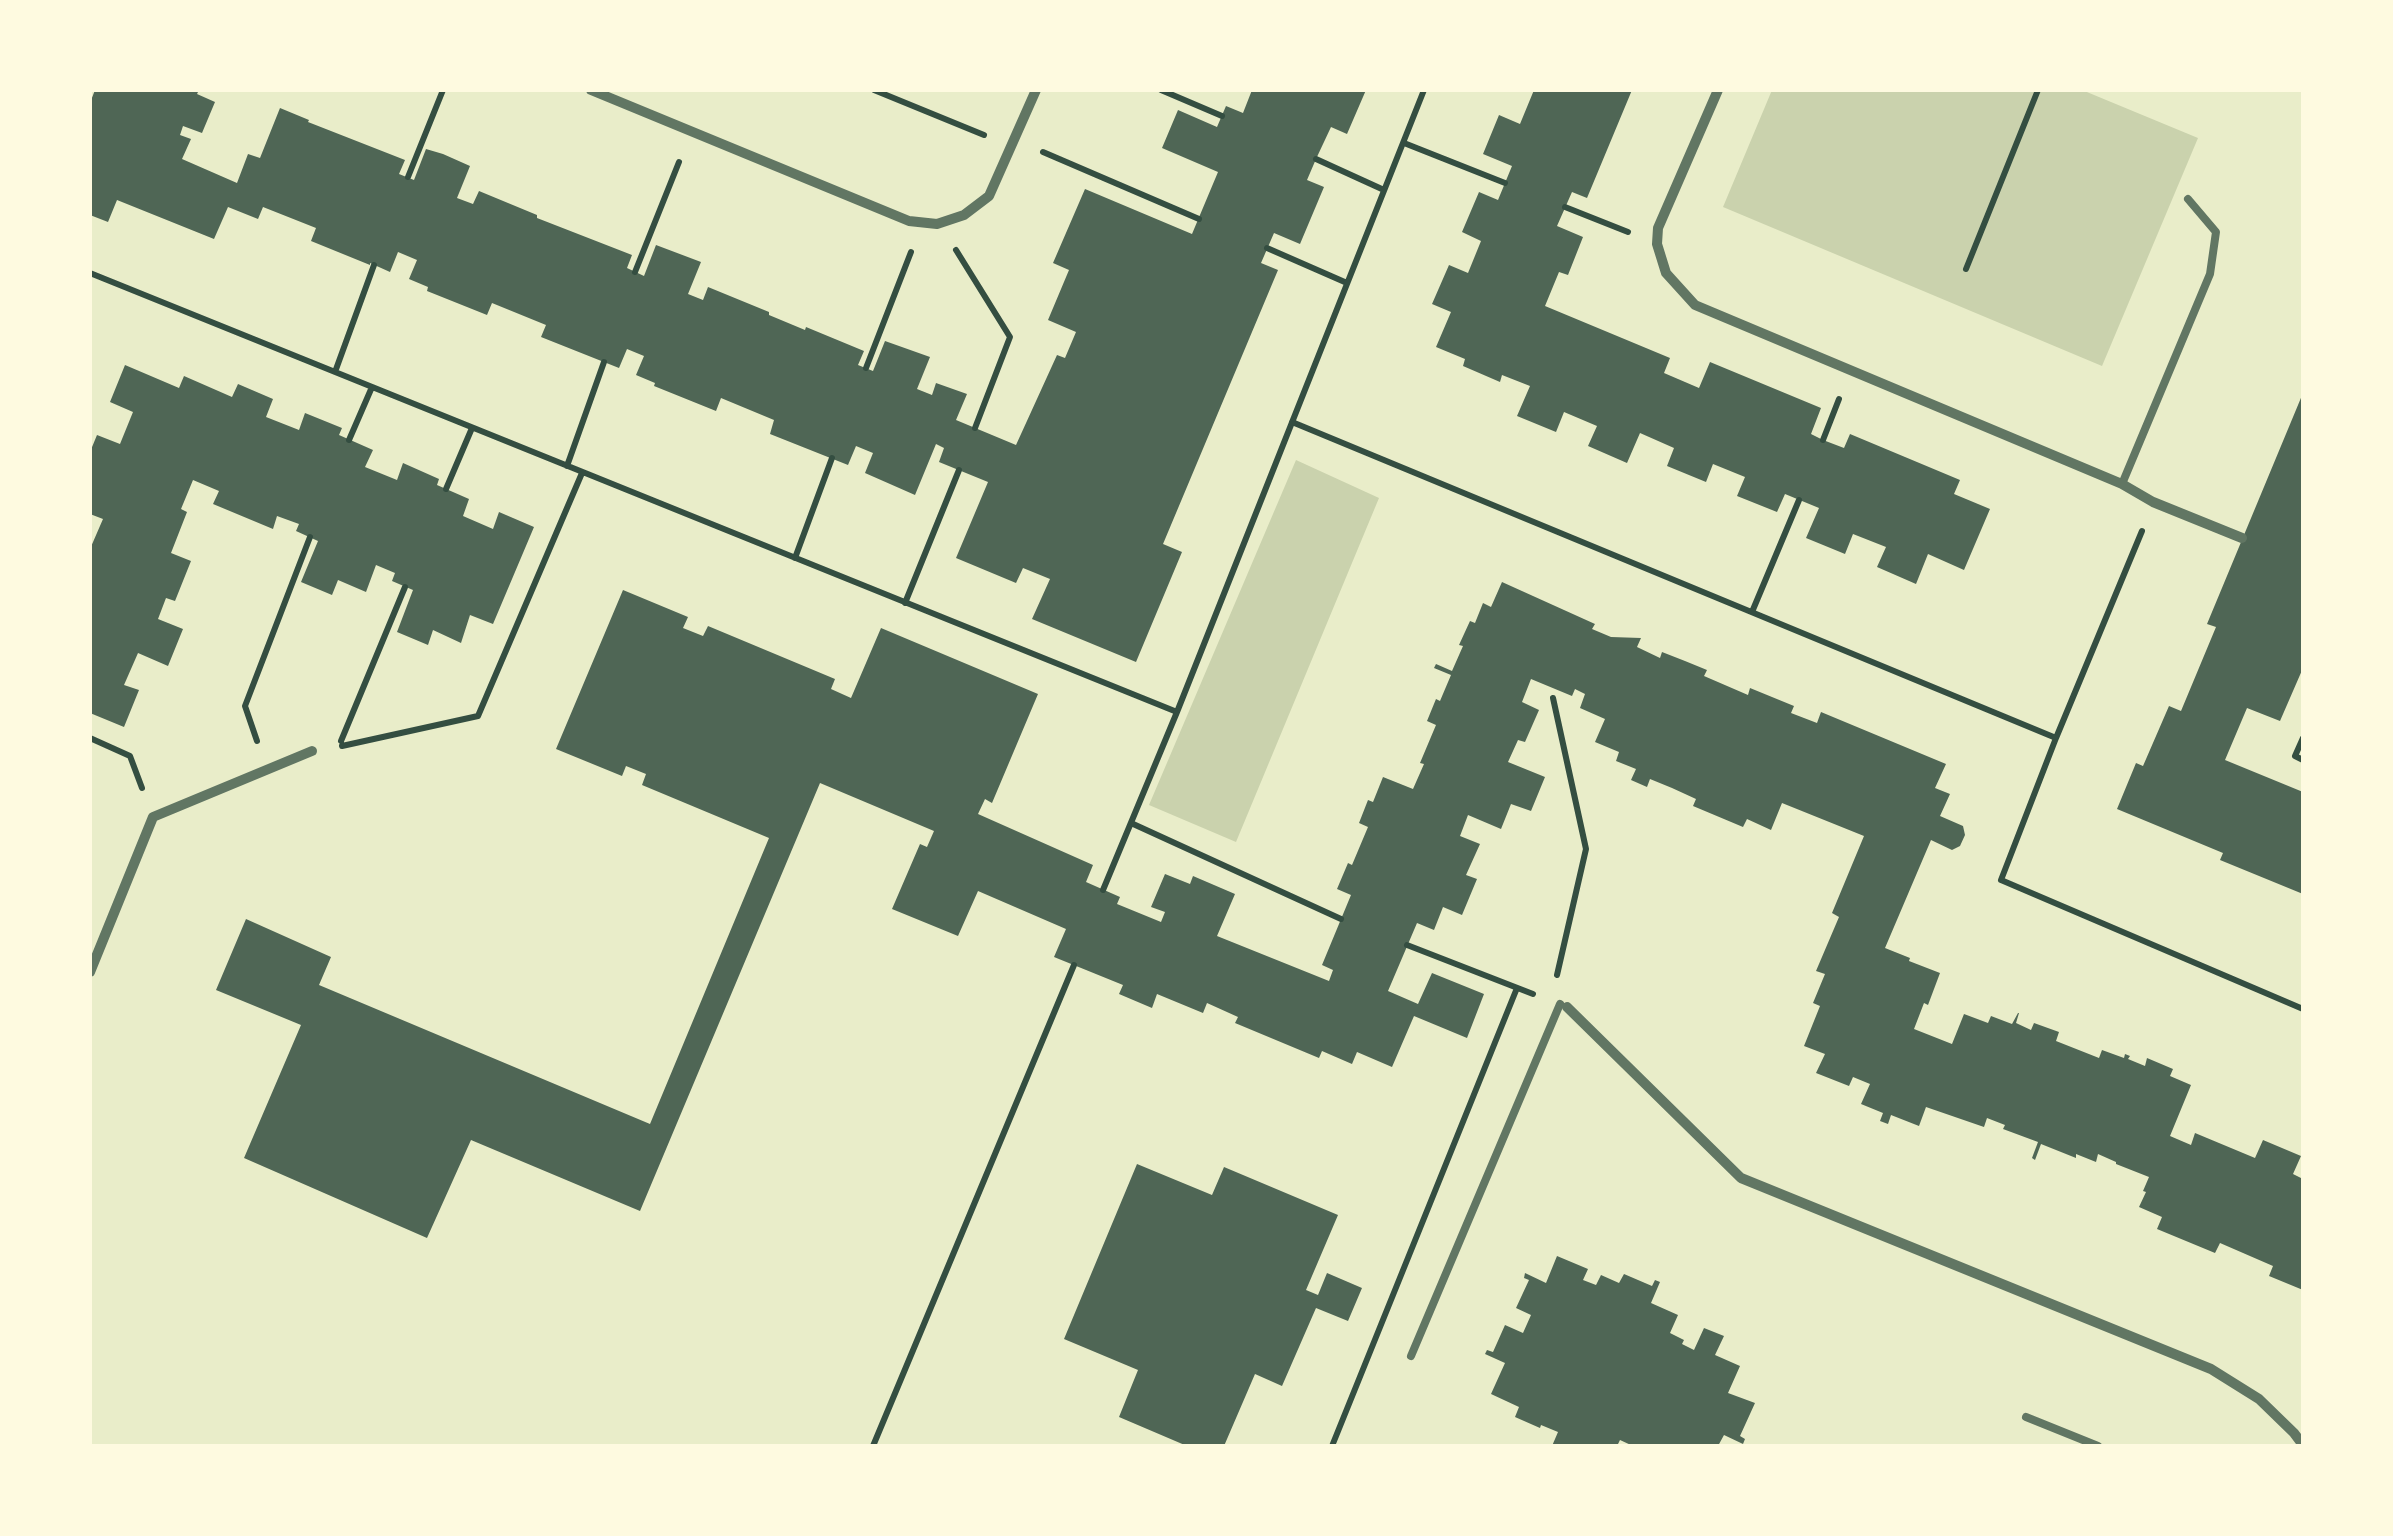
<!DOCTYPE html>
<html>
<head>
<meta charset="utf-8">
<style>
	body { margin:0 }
	#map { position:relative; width:2393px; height:1536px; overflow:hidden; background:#e9edc9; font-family:Lora,serif }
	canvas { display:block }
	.frame { position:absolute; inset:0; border:92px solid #fefae0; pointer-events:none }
</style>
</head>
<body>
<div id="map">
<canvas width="2393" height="1536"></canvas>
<div class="frame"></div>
</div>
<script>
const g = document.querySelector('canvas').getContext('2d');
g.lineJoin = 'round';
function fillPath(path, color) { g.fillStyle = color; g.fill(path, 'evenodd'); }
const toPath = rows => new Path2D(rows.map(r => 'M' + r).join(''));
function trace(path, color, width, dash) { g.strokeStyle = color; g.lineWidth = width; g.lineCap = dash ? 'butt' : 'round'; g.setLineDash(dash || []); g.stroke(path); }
const green = toPath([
	[1772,90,2082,90,2198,138,2102,366,1723,207],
	[1296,460,1379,498,1236,842,1149,805]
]);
const building = toPath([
	[95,90,199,90,197,94,215,102,202,133,183,126,180,135,191,139,182,159,237,183,248,154,260,158,280,108,309,120,308,122,405,160,399,174,414,180,426,149,443,154,470,166,457,198,473,204,479,191,537,215,537,218,632,255,627,268,644,276,656,245,701,262,688,294,703,300,708,287,769,312,769,315,805,330,806,327,864,351,858,365,873,371,885,341,930,357,917,389,932,395,936,383,967,394,956,420,1016,445,1057,355,1065,358,1076,332,1048,320,1069,270,1053,263,1085,189,1192,234,1218,172,1162,148,1178,110,1217,127,1226,106,1243,113,1252,90,1366,90,1347,134,1331,127,1316,159,1307,180,1324,187,1300,244,1274,233,1261,263,1278,270,1163,544,1182,552,1136,662,1032,619,1050,579,1023,568,1016,583,956,558,988,482,939,462,944,448,936,444,915,495,865,473,873,453,856,446,848,465,770,434,774,420,721,398,716,411,654,386,655,383,636,375,644,356,627,349,619,368,541,337,546,325,492,303,487,315,427,291,428,287,409,279,417,260,398,252,390,272,370,263,370,265,311,241,316,228,263,207,258,219,228,207,214,239,117,200,108,222,90,215,90,103],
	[1534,90,1632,90,1587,198,1572,192,1557,226,1583,237,1568,275,1559,272,1545,306,1670,358,1664,373,1699,388,1710,362,1821,408,1811,434,1823,440,1844,448,1850,434,1960,480,1954,494,1990,509,1964,570,1928,554,1916,584,1877,567,1886,547,1853,534,1845,554,1806,538,1819,508,1785,494,1777,512,1737,496,1745,477,1713,464,1706,482,1667,466,1674,448,1640,433,1627,463,1588,446,1597,426,1564,412,1556,432,1517,416,1530,386,1502,375,1500,382,1463,366,1465,359,1436,347,1451,312,1432,304,1449,265,1468,273,1481,241,1462,232,1479,192,1498,200,1512,166,1483,154,1499,115,1520,124],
	[125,365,179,388,184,376,232,397,238,384,273,399,266,417,299,430,305,413,342,428,339,435,373,450,365,467,397,480,403,463,439,479,437,485,469,499,463,516,493,529,499,512,534,527,493,624,470,615,461,643,433,630,428,645,397,632,413,590,392,581,395,573,376,565,366,592,338,580,332,595,301,582,318,541,296,531,299,524,277,516,273,529,213,504,219,491,193,480,181,509,187,512,171,553,191,561,175,601,166,598,158,619,183,629,168,666,138,653,124,685,139,690,124,727,90,713,90,549,103,519,90,514,90,452,97,435,120,444,133,412,110,402],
	[2303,393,2303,668,2280,721,2247,708,2225,760,2303,792,2303,894,2220,860,2223,853,2117,809,2136,763,2143,766,2169,706,2181,711,2216,627,2207,624],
	[1502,582,1595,624,1592,629,1611,637,1641,638,1637,647,1660,658,1662,652,1685,661,1707,670,1704,676,1748,695,1750,688,1794,706,1791,713,1817,723,1821,712,1946,764,1935,788,1950,794,1940,816,1963,826,1965,835,1960,846,1952,850,1931,840,1885,948,1910,958,1909,961,1940,973,1928,1005,1924,1003,1914,1029,1952,1044,1964,1014,1988,1023,1991,1016,2012,1024,2018,1013,2019,1013,2016,1023,2031,1030,2034,1023,2059,1032,2056,1041,2099,1058,2102,1050,2124,1058,2125,1054,2130,1056,2128,1059,2145,1066,2147,1058,2173,1069,2170,1076,2191,1085,2170,1136,2191,1145,2195,1133,2255,1158,2263,1140,2301,1156,2293,1174,2303,1179,2303,1290,2269,1276,2273,1266,2220,1243,2215,1253,2157,1229,2162,1217,2139,1207,2146,1192,2143,1191,2149,1177,2116,1164,2116,1162,2098,1154,2096,1162,2076,1154,2076,1158,2041,1144,2035,1160,2032,1158,2038,1142,2003,1129,2005,1125,1987,1118,1984,1127,1926,1107,1919,1126,1891,1115,1888,1124,1880,1121,1883,1113,1861,1104,1870,1084,1853,1077,1849,1086,1816,1073,1825,1054,1804,1046,1820,1006,1813,1003,1825,974,1816,971,1839,917,1832,913,1864,836,1782,803,1771,830,1747,819,1743,827,1693,806,1696,799,1672,788,1650,779,1647,787,1631,780,1636,769,1616,761,1619,752,1595,742,1605,719,1580,708,1585,694,1575,689,1572,696,1531,679,1522,702,1539,710,1525,742,1518,740,1508,762,1545,777,1531,811,1511,804,1501,829,1468,815,1460,836,1480,844,1466,875,1477,879,1462,915,1443,907,1434,930,1417,923,1388,991,1418,1004,1432,973,1484,994,1467,1038,1414,1016,1392,1067,1357,1052,1352,1064,1322,1051,1319,1058,1235,1023,1238,1017,1207,1003,1203,1013,1157,994,1152,1008,1119,994,1123,985,1054,957,1066,929,978,891,958,936,892,909,920,844,927,847,934,831,820,783,640,1211,471,1140,427,1238,244,1158,301,1025,216,990,246,919,331,957,319,985,650,1124,769,838,642,785,646,774,626,766,622,776,556,749,623,590,688,617,683,628,703,636,708,626,835,679,831,689,851,698,881,628,1038,694,992,803,985,799,978,814,1093,865,1086,882,1120,897,1117,904,1161,922,1165,912,1151,907,1165,874,1190,884,1193,876,1235,894,1217,936,1329,981,1333,970,1322,965,1351,895,1337,889,1348,863,1352,865,1368,827,1359,823,1368,800,1373,802,1383,777,1413,789,1424,764,1420,763,1436,725,1427,721,1436,699,1440,701,1451,675,1434,668,1436,664,1452,671,1463,646,1459,645,1470,621,1475,623,1483,603,1491,607],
	[1137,1164,1212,1195,1224,1167,1338,1215,1306,1290,1318,1295,1327,1273,1362,1288,1348,1321,1316,1308,1282,1386,1255,1374,1224,1446,1187,1446,1119,1417,1138,1370,1064,1339],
	[1557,1256,1588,1269,1583,1280,1596,1285,1601,1275,1619,1283,1624,1274,1652,1286,1655,1280,1660,1282,1651,1303,1678,1315,1670,1333,1684,1340,1682,1344,1694,1350,1704,1328,1724,1336,1715,1355,1740,1366,1728,1393,1755,1403,1740,1436,1745,1439,1743,1444,1724,1435,1718,1446,1633,1446,1620,1440,1617,1446,1552,1446,1558,1432,1541,1425,1540,1428,1515,1417,1519,1407,1491,1394,1505,1363,1485,1354,1487,1350,1493,1352,1505,1325,1523,1333,1531,1315,1516,1308,1529,1280,1524,1278,1525,1273,1546,1283]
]);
const path = toPath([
	[874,90,984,135],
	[1161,90,1222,116],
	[1404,143,1505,183],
	[1043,152,1199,219],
	[1316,159,1384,190],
	[408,177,443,90],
	[1565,207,1628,232],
	[1267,248,1347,283],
	[956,250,1010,337,975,428],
	[1966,269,2038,90],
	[635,272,679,162],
	[90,273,1177,712],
	[866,368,911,252],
	[335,372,374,265],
	[1292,422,2056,738,2001,880,2303,1009],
	[349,440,372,387],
	[1823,440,1839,399],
	[567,466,604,362],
	[446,489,472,428],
	[795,558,832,458],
	[905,603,959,470],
	[1752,612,1799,500],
	[1553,698,1586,849,1557,975],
	[90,738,130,756,142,788],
	[2056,738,2142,531],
	[2303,738,2295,756,2303,760],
	[257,741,245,706,310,537],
	[341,741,405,587],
	[342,746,478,716,582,473],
	[1131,823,1341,919],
	[1103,890,1177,712,1424,90],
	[1407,945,1533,994],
	[873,1446,1074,965],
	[1332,1446,1517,988]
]);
const service = toPath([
	[2122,484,2210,274,2216,232,2188,199],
	[1411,1356,1560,1004],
	[2026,1417,2098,1446]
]);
const minor = toPath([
	[591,90,909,221,937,224,964,215,989,196,1036,90],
	[1718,90,1658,228,1657,244,1666,273,1695,305,2122,484,2153,502,2242,538],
	[90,972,153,817,312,751],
	[1567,1007,1741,1178,2211,1369,2259,1399,2294,1433,2303,1445]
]);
fillPath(green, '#cad2ad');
fillPath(building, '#4f6655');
trace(path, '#344e41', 6);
trace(service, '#617663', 8);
trace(minor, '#617663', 10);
</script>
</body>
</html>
